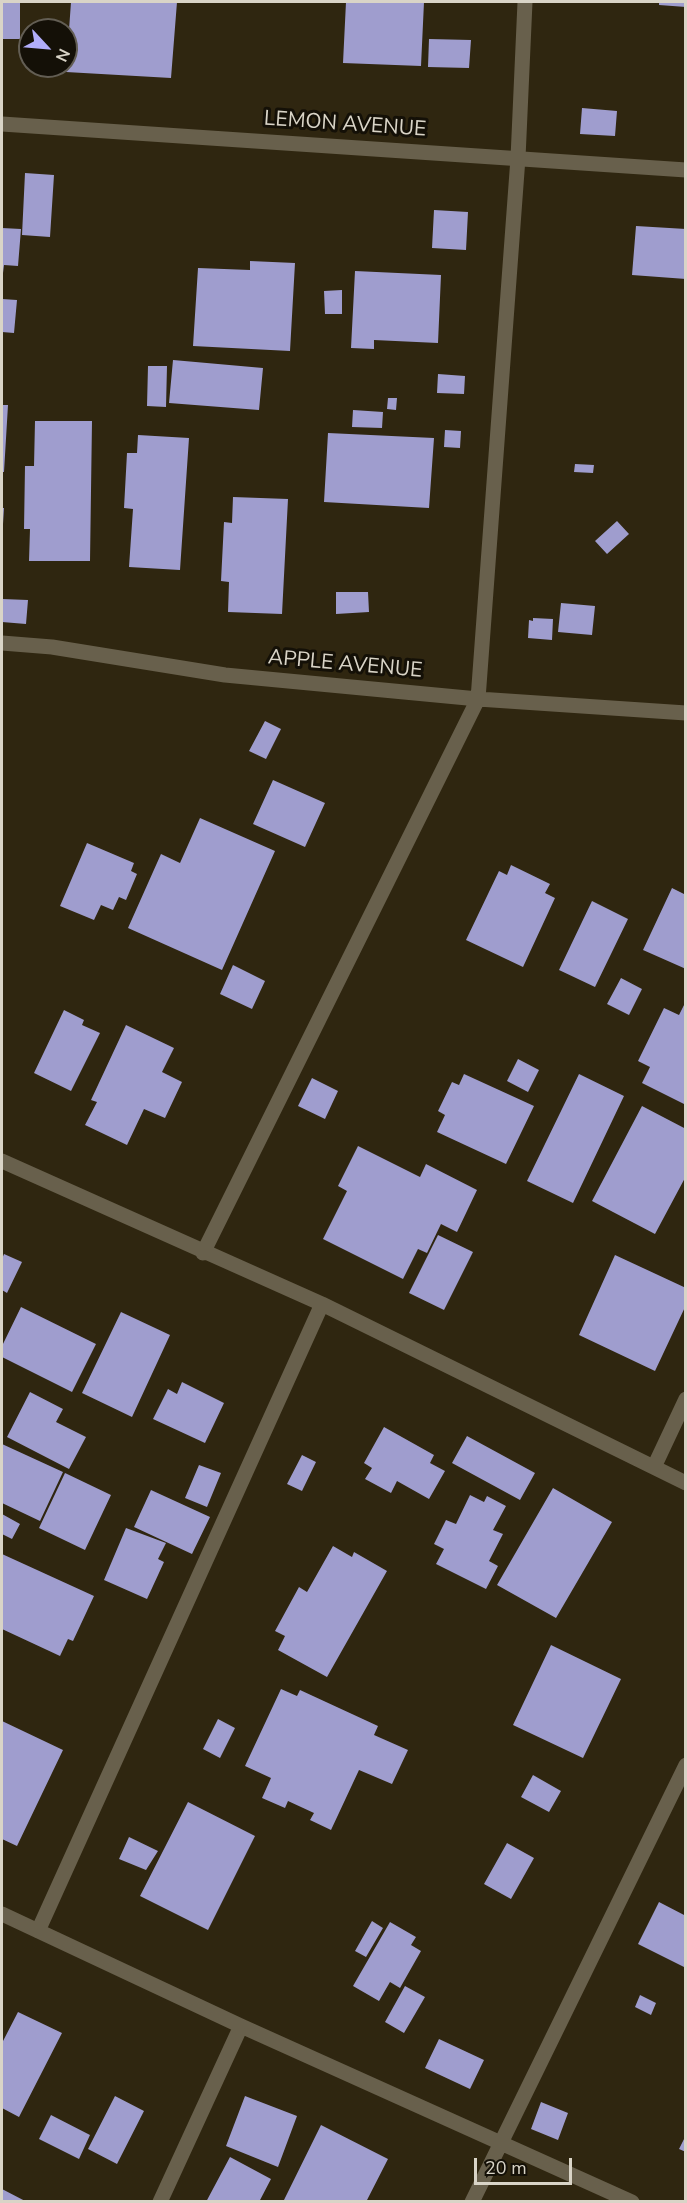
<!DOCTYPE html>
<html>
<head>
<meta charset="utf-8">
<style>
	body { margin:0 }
	#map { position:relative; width:687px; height:2203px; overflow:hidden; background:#2f2610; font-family:"Nunito Sans",sans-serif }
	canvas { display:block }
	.frame { position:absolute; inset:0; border:3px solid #d9d4c7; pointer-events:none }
	.north { position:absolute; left:18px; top:18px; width:60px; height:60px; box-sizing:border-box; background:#141007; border:2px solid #635e54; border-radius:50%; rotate:116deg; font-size:16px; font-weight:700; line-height:24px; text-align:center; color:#d9d4c7 }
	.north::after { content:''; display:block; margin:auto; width:21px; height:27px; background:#b1adfa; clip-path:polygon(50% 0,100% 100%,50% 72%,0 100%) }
	.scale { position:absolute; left:474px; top:2158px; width:98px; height:27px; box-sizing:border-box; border:3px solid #d9d4c7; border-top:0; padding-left:8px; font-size:18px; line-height:21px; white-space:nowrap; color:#d9d4c7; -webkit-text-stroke:4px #141007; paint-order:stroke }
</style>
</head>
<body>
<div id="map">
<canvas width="687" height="2203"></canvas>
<div class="frame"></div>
<div class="north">N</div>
<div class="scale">20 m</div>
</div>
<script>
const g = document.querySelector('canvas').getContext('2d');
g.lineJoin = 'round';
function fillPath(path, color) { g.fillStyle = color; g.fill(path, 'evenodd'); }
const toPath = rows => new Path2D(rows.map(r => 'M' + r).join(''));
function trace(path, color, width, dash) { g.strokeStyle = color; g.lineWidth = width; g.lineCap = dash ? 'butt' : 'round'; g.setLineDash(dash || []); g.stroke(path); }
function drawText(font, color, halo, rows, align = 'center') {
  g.font = font + ' "Nunito Sans",sans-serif'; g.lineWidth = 6; g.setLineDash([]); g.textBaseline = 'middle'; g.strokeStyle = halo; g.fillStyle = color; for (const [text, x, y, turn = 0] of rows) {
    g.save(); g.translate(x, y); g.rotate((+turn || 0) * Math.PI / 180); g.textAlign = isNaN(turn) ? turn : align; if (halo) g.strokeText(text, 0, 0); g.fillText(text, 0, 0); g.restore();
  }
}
const building = toPath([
	[2,2,20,2,20,39,2,39],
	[71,2,177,2,171,78,66,72],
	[346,2,424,2,421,66,343,63],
	[659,2,686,2,686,7,659,5],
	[429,39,471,40,469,68,428,67],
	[582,108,617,111,615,136,580,134],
	[25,173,54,175,50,237,22,235],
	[434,210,468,212,466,250,432,248],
	[636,226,686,229,686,279,632,275],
	[2,228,21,229,18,266,4,265,3,273],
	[250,261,295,263,290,351,193,346,198,268,250,270],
	[355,271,441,275,438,343,374,340,374,349,351,348],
	[342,290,342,314,325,314,324,291],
	[2,299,17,300,14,333,2,332],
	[173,360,263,368,259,410,169,403],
	[148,366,167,366,166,407,147,406],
	[438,374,465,376,464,394,437,393],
	[388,398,397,398,396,410,387,409],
	[2,405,8,405,4,472,2,472],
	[353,410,383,412,382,428,352,427],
	[35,421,92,421,90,561,29,561,30,529,24,529,25,466,34,466],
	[445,430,461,431,460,448,444,447],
	[328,433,434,438,429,508,324,502],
	[138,435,189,438,180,570,129,567,133,509,124,508,127,453,137,453],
	[575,464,594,465,593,473,574,472],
	[233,497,288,499,282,614,228,612,229,582,221,581,224,522,232,523],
	[2,508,4,508,3,524,2,524],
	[617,521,629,534,607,554,595,541],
	[336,592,368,592,369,612,336,614],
	[2,599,28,600,26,624,2,622],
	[561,603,595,606,592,635,558,632],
	[533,618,553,619,552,640,528,638,529,620,533,621],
	[265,721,281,729,266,759,249,751],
	[273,780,325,803,305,847,253,824],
	[200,818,275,851,222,970,128,928,161,854,180,863],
	[87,843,134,863,131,871,137,874,126,900,119,897,113,910,101,905,94,920,60,906],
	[511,865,550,884,545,893,555,898,523,967,466,940,499,871,507,875],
	[672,888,686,895,686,969,643,950],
	[592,901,628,919,595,987,559,970],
	[233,965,265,981,252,1009,220,994],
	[621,978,642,989,629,1015,607,1004],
	[686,1001,686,1105,642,1083,650,1067,638,1061,664,1008,679,1015],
	[64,1010,84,1020,82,1025,100,1033,71,1091,34,1073],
	[126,1025,174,1048,162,1072,182,1082,165,1118,144,1109,127,1145,85,1125,97,1102,91,1100],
	[518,1059,539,1070,528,1092,507,1081],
	[464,1074,534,1106,506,1164,437,1132,445,1115,438,1111,452,1082,459,1085],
	[579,1074,624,1096,573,1203,527,1181],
	[312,1078,338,1091,325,1119,298,1106],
	[642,1106,686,1129,686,1176,655,1234,592,1201],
	[358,1146,420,1177,426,1164,477,1190,457,1232,441,1224,427,1253,418,1249,403,1279,323,1239,347,1191,338,1186],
	[438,1235,473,1252,444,1310,409,1293],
	[4,1254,22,1262,7,1293,2,1290,2,1259],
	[615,1255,686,1288,686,1305,655,1371,579,1335],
	[21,1307,96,1344,72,1392,2,1357,2,1346],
	[121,1312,170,1335,132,1417,82,1393],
	[182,1382,224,1403,205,1443,153,1419,168,1389,177,1394],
	[30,1392,63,1409,56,1422,86,1437,69,1469,7,1437],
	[384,1427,434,1455,430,1463,445,1471,429,1499,397,1481,391,1493,365,1479,372,1468,364,1463],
	[467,1436,535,1473,520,1500,452,1463],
	[2,1444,63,1472,40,1521,2,1503],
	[302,1455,316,1462,302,1491,287,1484],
	[199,1465,221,1473,207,1507,185,1498],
	[65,1473,111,1495,85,1550,39,1528],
	[553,1488,612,1522,556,1618,497,1585],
	[151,1490,210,1517,192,1554,134,1527],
	[470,1495,484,1502,487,1496,506,1506,493,1530,503,1534,489,1561,498,1566,486,1589,436,1564,444,1549,434,1544,446,1520,456,1524],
	[2,1514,20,1524,12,1539,2,1534],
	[126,1528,166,1543,158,1559,164,1562,147,1599,104,1580],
	[333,1546,352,1557,354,1552,387,1571,327,1677,278,1650,285,1636,275,1631,299,1587,307,1592],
	[2,1554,94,1596,73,1641,68,1639,60,1656,2,1629],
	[551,1645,621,1679,583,1758,513,1725],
	[281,1689,297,1696,300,1690,378,1726,374,1735,408,1750,392,1784,359,1770,331,1830,310,1820,314,1813,288,1801,285,1808,262,1798,271,1778,245,1766],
	[218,1719,235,1728,220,1758,203,1749],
	[2,1721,63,1750,17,1846,2,1839],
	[533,1775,561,1791,549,1812,521,1797],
	[188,1802,255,1836,208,1930,140,1896],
	[129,1837,158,1851,146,1870,119,1859],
	[507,1843,534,1858,511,1899,484,1884],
	[659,1902,686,1916,686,1968,638,1944],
	[372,1921,383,1928,366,1957,355,1951],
	[390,1922,416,1937,411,1945,421,1951,400,1988,390,1982,379,2001,353,1986],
	[405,1986,425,1997,404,2033,385,2022],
	[640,1995,656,2003,651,2015,635,2007],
	[18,2012,62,2033,19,2117,2,2108,2,2043],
	[439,2039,484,2060,470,2089,425,2068],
	[115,2096,144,2111,117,2164,88,2149],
	[245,2096,297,2116,278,2167,226,2146],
	[541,2102,568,2113,558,2140,531,2129],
	[51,2115,90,2135,79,2159,39,2139],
	[321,2125,388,2159,366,2202,283,2202],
	[686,2135,686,2152,679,2149],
	[230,2157,271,2179,259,2202,206,2202],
	[2,2189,27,2202,2,2202]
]);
const street = toPath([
	[2,124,686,170],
	[2,643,52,647,225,675,478,699,686,713],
	[2,1161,322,1304,686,1483],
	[203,1253,478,699,518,158,525,2],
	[654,1467,686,1399],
	[2,1914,241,2026,632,2202],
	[38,1931,322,1304],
	[160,2202,241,2026],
	[472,2202,686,1765]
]);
const streetNames = [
	["LEMON AVENUE",345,125,4],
	["APPLE AVENUE",345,665,5]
];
fillPath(building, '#9f9dce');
trace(street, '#68604c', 15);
drawText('21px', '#d9d4c7', '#141007', streetNames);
</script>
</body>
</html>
